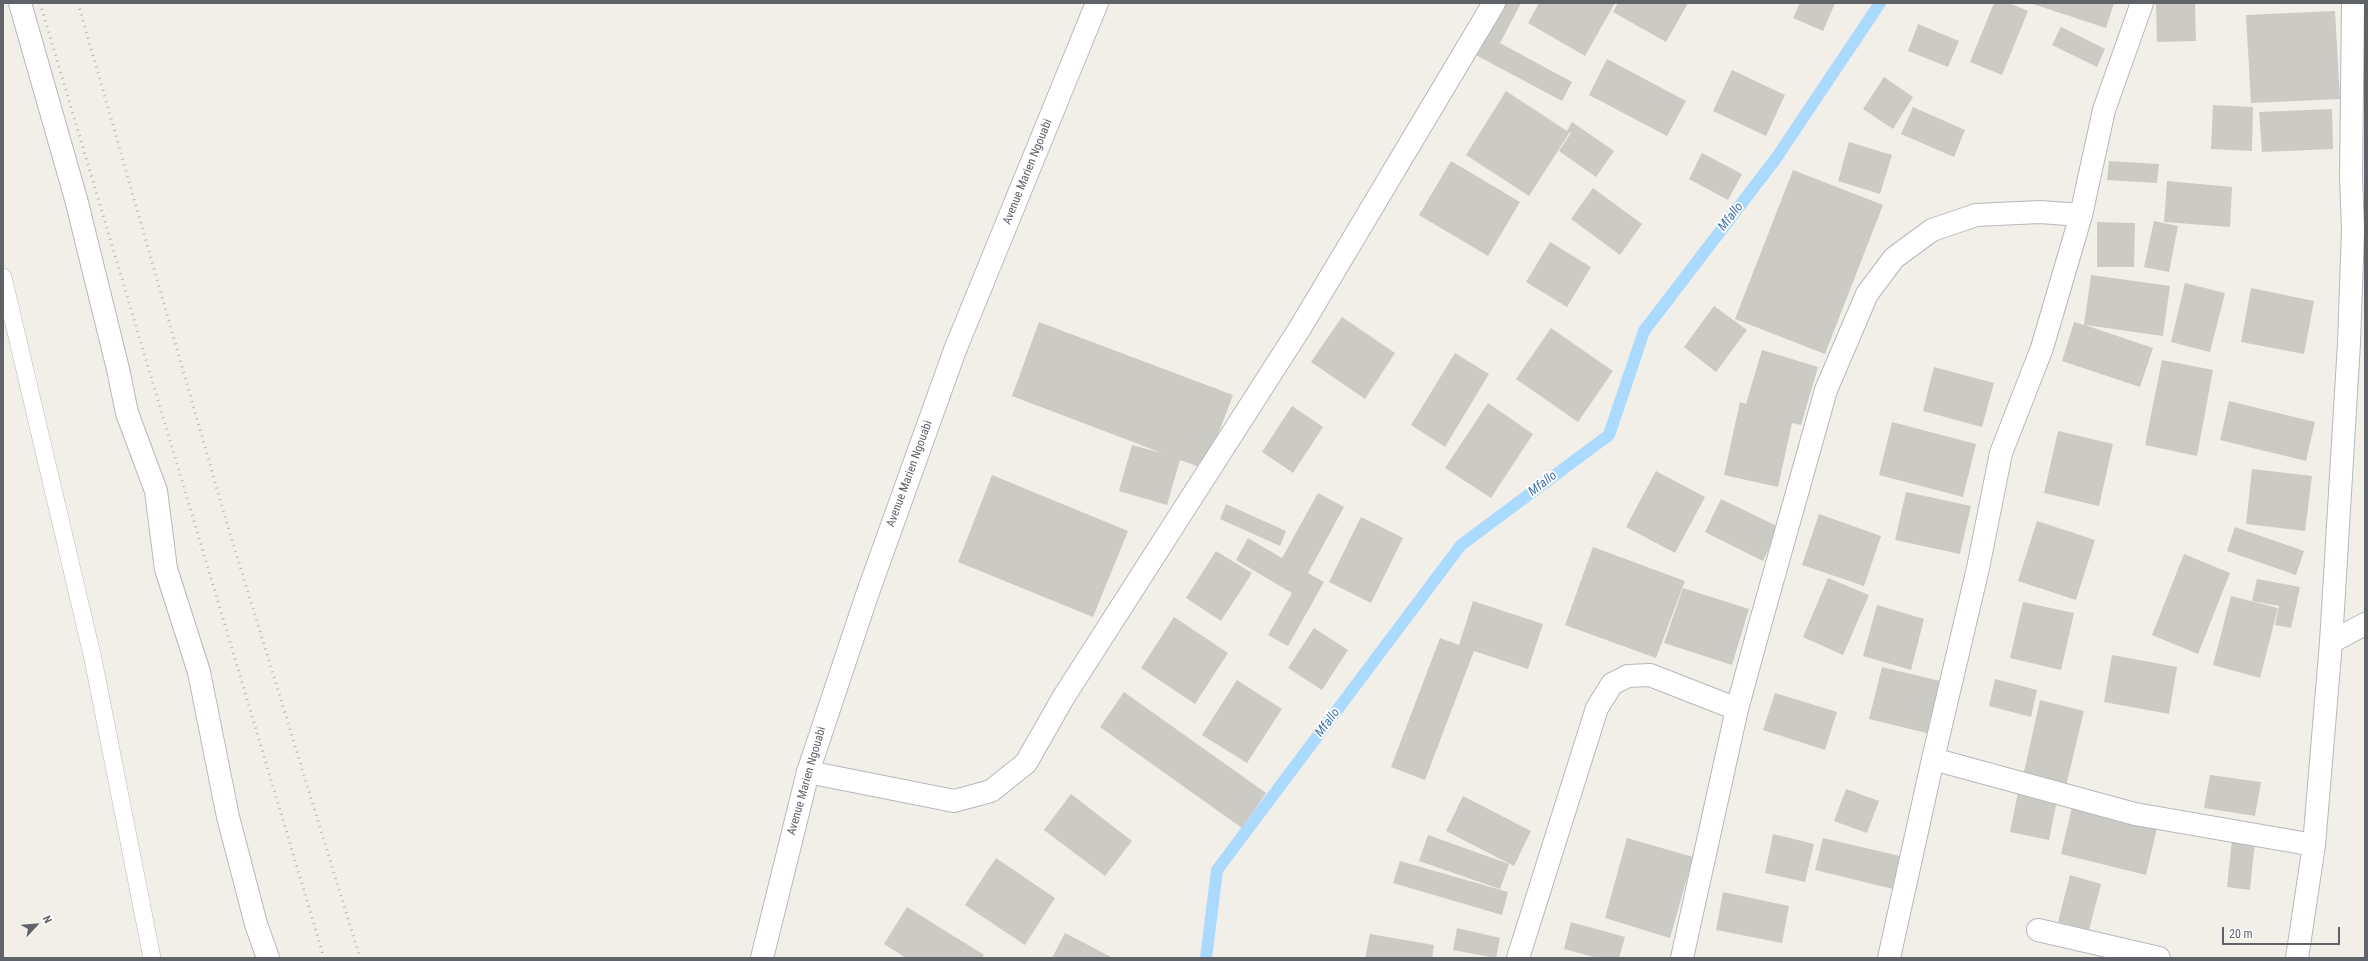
<!DOCTYPE html>
<html>
<head>
<meta charset="utf-8">
<style>
	body { margin:0 }
	#map { position:relative; width:2368px; height:961px; overflow:hidden; background:#f1efe8; font-family:"Roboto Condensed",sans-serif }
	canvas { display:block }
	.frame { position:absolute; inset:0; border:4px solid #5f6368; pointer-events:none }
	.north { position:absolute; left:16px; top:905px; width:40px; height:40px; -webkit-text-stroke:3px #fff; paint-order:stroke; rotate:64deg; font-size:11px; font-weight:700; line-height:16px; text-align:center; color:#5f6368 }
	.north::after { content:''; display:block; margin:auto; width:14px; height:18px; background:#5f6368; clip-path:polygon(50% 0,100% 100%,50% 72%,0 100%) }
	.scale { position:absolute; left:2222px; top:927px; width:118px; height:18px; box-sizing:border-box; border:2px solid #5f6368; border-top:0; padding-left:5px; font-size:12px; line-height:14px; white-space:nowrap; color:#5f6368; -webkit-text-stroke:3px #fff; paint-order:stroke }
</style>
</head>
<body>
<div id="map">
<canvas width="2368" height="961"></canvas>
<div class="frame"></div>
<div class="north">N</div>
<div class="scale">20 m</div>
</div>
<script>
const g = document.querySelector('canvas').getContext('2d');
g.lineJoin = 'round';
const toPath = rows => new Path2D(rows.map(r => 'M' + r).join(''));
function trace(path, color, width, dash) { g.strokeStyle = color; g.lineWidth = width; g.lineCap = dash ? 'butt' : 'round'; g.setLineDash(dash || []); g.stroke(path); }
function fillPath(path, color) { g.fillStyle = color; g.fill(path, 'evenodd'); }
function drawText(font, color, halo, rows, align = 'center') {
  g.font = font + ' "Roboto Condensed",sans-serif'; g.lineWidth = 3.5; g.setLineDash([]); g.textBaseline = 'middle'; g.strokeStyle = halo; g.fillStyle = color; for (const [text, x, y, turn = 0] of rows) {
    g.save(); g.translate(x, y); g.rotate((+turn || 0) * Math.PI / 180); g.textAlign = isNaN(turn) ? turn : align; if (halo) g.strokeText(text, 0, 0); g.fillText(text, 0, 0); g.restore();
  }
}
const stream = toPath([
	[1206,958,1217,870,1461,545,1609,435,1644,331,1777,157,1880,3]
]);
const building = toPath([
	[1499,3,1521,3,1500,43,1572,82,1562,101,1472,53],
	[1539,3,1615,3,1585,56,1528,23],
	[1618,3,1688,3,1666,42,1613,12],
	[1800,3,1835,3,1823,31,1793,18],
	[1994,3,2009,3,2028,11,2002,75,1970,62],
	[2030,3,2114,3,2106,28],
	[2188,3,2195,3,2196,41,2157,42,2156,4],
	[2335,11,2340,99,2251,103,2246,15],
	[1918,24,1959,41,1948,67,1908,51],
	[2061,27,2105,49,2097,67,2052,45],
	[1607,59,1686,101,1667,136,1589,95],
	[1732,70,1785,95,1766,136,1713,111],
	[1884,77,1913,97,1893,129,1863,109],
	[1506,91,1567,131,1572,122,1614,151,1596,177,1559,151,1571,133,1570,132,1529,196,1466,155],
	[2213,105,2253,107,2252,151,2211,149],
	[1913,107,1965,130,1954,157,1901,134],
	[2332,109,2333,149,2262,152,2259,112],
	[1849,142,1892,155,1880,194,1838,181],
	[1702,153,1742,174,1728,200,1689,179],
	[1451,161,1520,202,1488,256,1419,215],
	[2109,161,2159,164,2157,183,2107,180],
	[1793,170,1883,205,1825,354,1735,319],
	[2167,181,2232,187,2230,227,2164,222],
	[1593,188,1642,224,1620,255,1571,219],
	[2154,221,2178,226,2169,272,2144,267],
	[2097,222,2135,223,2134,267,2097,267],
	[1550,242,1591,267,1567,307,1526,282],
	[2091,275,2170,286,2163,336,2085,325,2153,348,2140,387,2062,361,2074,322,2084,325],
	[2185,283,2225,293,2210,352,2171,342],
	[2251,288,2314,301,2304,354,2241,342],
	[1714,306,1747,330,1716,372,1684,347],
	[1342,317,1395,353,1365,399,1311,362],
	[1039,322,1233,395,1205,469,1180,460,1167,505,1119,491,1132,445,1162,453,1012,396],
	[1551,328,1613,371,1578,422,1516,379],
	[1762,350,1818,367,1801,425,1792,423,1778,487,1724,475,1740,402,1746,404],
	[1455,353,1489,374,1445,447,1411,425],
	[2162,360,2213,370,2197,456,2145,445],
	[1934,367,1994,383,1982,427,1923,411],
	[2229,401,2315,422,2306,461,2220,440],
	[1488,403,1533,434,1491,498,1445,468],
	[1292,406,1323,427,1293,473,1262,452],
	[1892,422,1976,444,1963,497,1879,475],
	[2058,431,2113,444,2099,506,2044,493],
	[2252,469,2312,476,2305,531,2246,524],
	[1656,471,1705,497,1675,553,1626,527],
	[992,475,1128,531,1093,617,958,562],
	[1906,492,1971,506,1960,554,1895,540],
	[1318,493,1344,507,1308,573,1324,582,1288,646,1268,635,1292,593,1236,560,1248,538,1282,558],
	[1721,499,1779,527,1763,561,1705,532],
	[1226,504,1286,531,1280,546,1220,519],
	[1819,514,1881,536,1864,586,1802,565],
	[1361,517,1403,538,1371,603,1329,582],
	[2037,521,2095,540,2076,600,2018,581],
	[2235,527,2304,551,2296,575,2227,551],
	[1593,547,1685,581,1656,658,1565,625],
	[1216,551,1252,573,1221,621,1186,598],
	[2184,554,2230,573,2198,654,2152,635],
	[1828,578,1869,595,1843,655,1803,637],
	[2257,579,2300,587,2291,628,2275,625,2279,606,2252,601],
	[1683,588,1749,609,1732,665,1664,643],
	[2231,596,2278,608,2260,678,2213,665],
	[1473,601,1543,624,1528,669,1474,651,1425,780,1391,767,1440,638,1459,645],
	[2023,602,2074,613,2061,670,2010,658],
	[1877,605,1924,619,1911,670,1863,656],
	[1174,617,1228,653,1195,704,1141,668],
	[1314,628,1348,650,1322,690,1288,668],
	[2112,655,2177,667,2169,714,2104,702],
	[1882,667,1944,682,1931,734,1869,719],
	[1995,679,2037,690,2031,717,1989,706],
	[1237,680,1282,709,1247,763,1202,735],
	[1124,692,1266,793,1242,828,1100,727],
	[1775,693,1837,712,1825,750,1763,730],
	[2040,700,2084,711,2066,786,2023,776],
	[2210,775,2261,782,2255,816,2204,808],
	[2019,787,2058,795,2049,840,2010,832],
	[1846,789,1879,801,1867,833,1834,821],
	[1071,794,1132,841,1105,876,1044,830],
	[1463,796,1531,831,1514,866,1446,831],
	[2073,803,2158,824,2146,875,2061,854],
	[1773,834,1814,844,1805,882,1765,873],
	[1428,835,1509,864,1500,889,1419,861],
	[1627,838,1693,857,1670,938,1605,918],
	[1823,838,1900,856,1893,889,1815,870],
	[2232,839,2255,841,2250,890,2227,887],
	[996,858,1055,898,1025,945,965,905],
	[1400,861,1508,892,1502,915,1393,883],
	[2070,875,2101,884,2089,930,2058,922],
	[1723,892,1789,906,1782,943,1716,930],
	[907,907,984,955,982,958,906,958,884,944],
	[1571,922,1625,937,1619,958,1597,958,1564,949],
	[1457,928,1500,938,1496,958,1453,950],
	[1065,933,1113,958,1052,958],
	[1370,934,1434,945,1432,958,1365,958]
]);
const lane = toPath([
	[3,277,93,659,152,958]
]);
const street = toPath([
	[20,3,76,199,118,369,127,413,156,491,166,569,199,672,228,817,256,924,268,958],
	[2331,642,2365,624],
	[1933,759,2135,814,2314,845],
	[808,772,954,801,991,791,1026,763,1063,698,1300,328,1494,3],
	[2038,930,2159,958],
	[1518,958,1597,708,1612,684,1628,676,1650,675,1737,709],
	[1682,958,1737,709,1761,621,1826,390,1867,294,1894,258,1932,230,1976,215,2040,212,2081,215],
	[1889,958,1933,759,1978,568,2001,453,2042,348,2081,215,2104,110,2142,3],
	[2297,958,2314,845,2331,642,2349,343,2353,230,2351,177,2353,3]
]);
const secondary = toPath([
	[762,958,808,772,867,595,955,350,1097,3]
]);
const rail = toPath([
	[40,3,324,958],
	[78,3,225,517,360,958]
]);
const streetNames = [
	["Avenue Marien Ngouabi",1028,172,-68],
	["Avenue Marien Ngouabi",910,474,-70],
	["Avenue Marien Ngouabi",807,781,-74]
];
const waterNames = [
	["Mfallo",1731,217,-52],
	["Mfallo",1543,484,-37],
	["Mfallo",1328,723,-53]
];
trace(stream, '#aadaff', 12);
fillPath(building, '#cccac5');
trace(lane, '#b5b8bc', 18);
trace(street, '#b5b8bc', 24);
trace(secondary, '#b6babf', 24);
trace(lane, '#fff', 17);
trace(street, '#fff', 22);
trace(secondary, '#fff', 22);
trace(rail, '#b6b7b8', 3, [1, 5]);
drawText('12px', '#5f6368', '#fff', streetNames);
drawText('italic 13px', '#4174aa', '#fff', waterNames);
</script>
</body>
</html>
